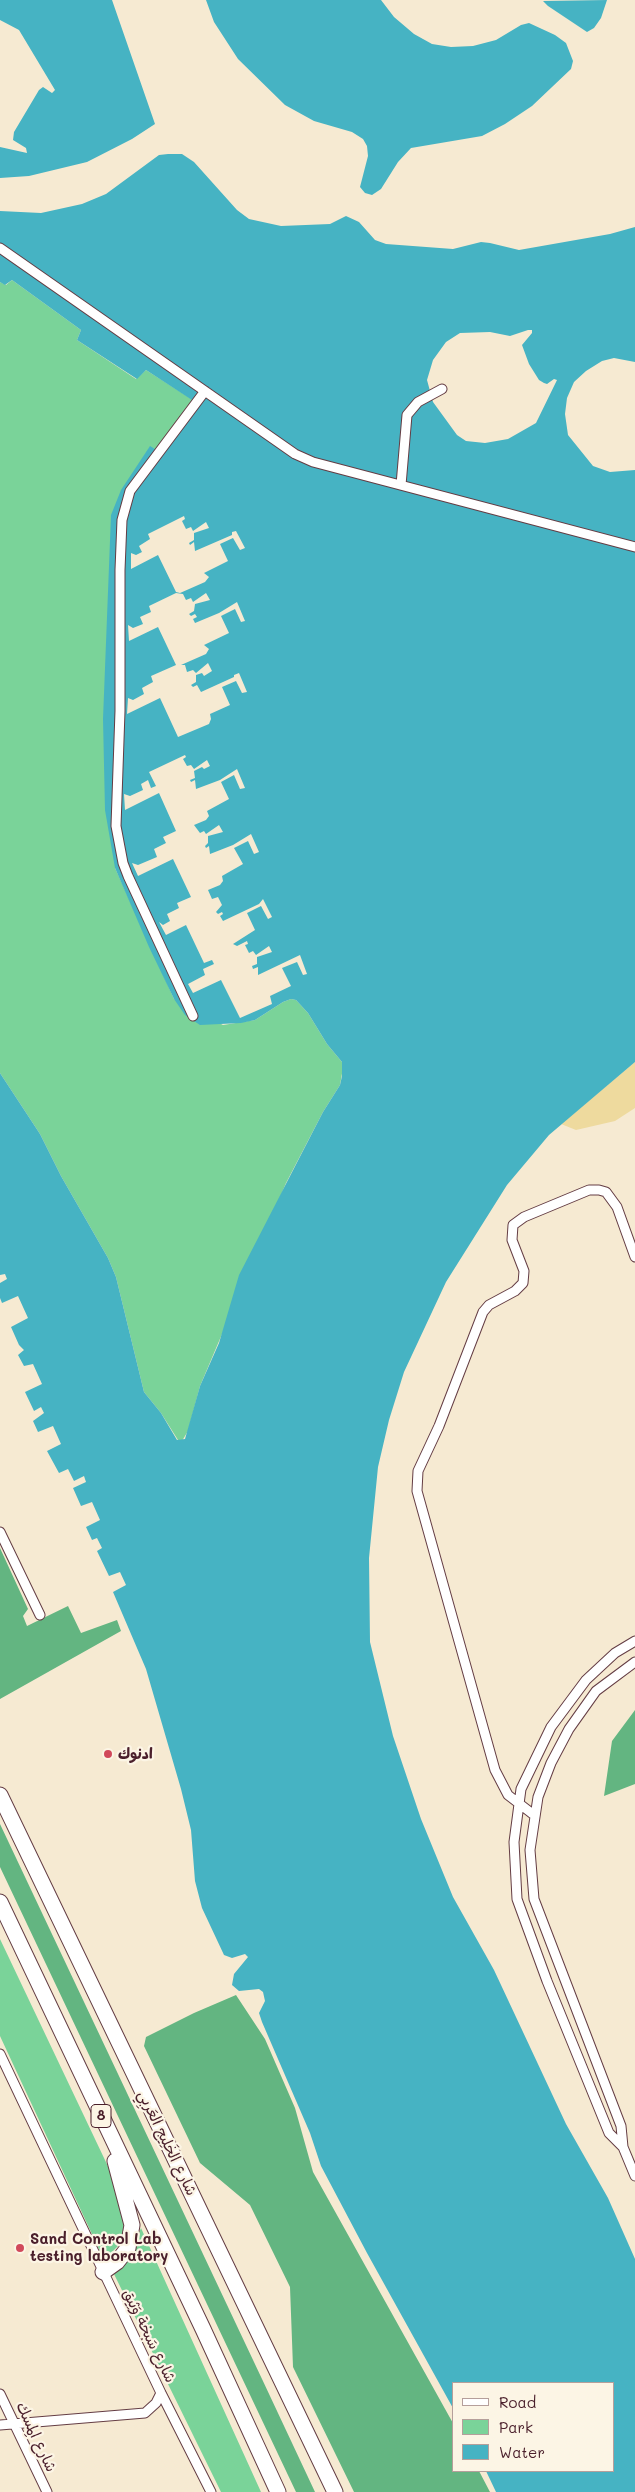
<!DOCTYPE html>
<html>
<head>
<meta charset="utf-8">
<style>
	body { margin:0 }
	#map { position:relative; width:635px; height:2492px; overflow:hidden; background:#f6ead2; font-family:Mali,sans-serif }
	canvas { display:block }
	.legend { position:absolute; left:452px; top:2382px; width:162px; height:90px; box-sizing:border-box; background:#fcf5e5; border:1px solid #b59f9b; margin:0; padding:6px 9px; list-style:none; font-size:15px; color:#4a1f2b }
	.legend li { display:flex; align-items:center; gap:10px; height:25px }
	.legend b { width:25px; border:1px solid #b59f9b }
</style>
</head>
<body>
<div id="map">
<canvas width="635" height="2492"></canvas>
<ul class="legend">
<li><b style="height:6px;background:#fff"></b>Road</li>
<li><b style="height:14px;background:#7ad399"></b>Park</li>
<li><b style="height:14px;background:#46b3c3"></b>Water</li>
</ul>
</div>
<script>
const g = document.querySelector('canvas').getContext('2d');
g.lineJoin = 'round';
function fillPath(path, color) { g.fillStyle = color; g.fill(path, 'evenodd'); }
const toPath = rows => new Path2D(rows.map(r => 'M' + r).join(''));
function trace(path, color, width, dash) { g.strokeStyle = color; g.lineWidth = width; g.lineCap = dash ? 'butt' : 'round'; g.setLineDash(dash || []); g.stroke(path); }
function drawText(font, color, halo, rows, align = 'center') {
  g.font = font + ' Mali,"Playpen Sans Arabic",sans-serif'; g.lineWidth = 4.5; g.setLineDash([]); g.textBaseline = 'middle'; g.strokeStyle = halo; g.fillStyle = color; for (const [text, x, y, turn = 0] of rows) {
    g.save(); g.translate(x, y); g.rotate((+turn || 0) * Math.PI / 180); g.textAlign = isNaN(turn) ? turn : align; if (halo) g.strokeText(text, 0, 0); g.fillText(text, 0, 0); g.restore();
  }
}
const green = toPath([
	[12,280,81,330,77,340,136,379,146,370,193,400,158,451,150,447,138,466,115,868,174,999,223,1025,255,1020,283,1002,291,999,296,1000,308,1013,327,1044,342,1062,343,1068,340,1085,323,1112,286,1183,200,1386,188,1431,182,1441,178,1440,161,1413,144,1392,116,1277,108,1258,61,1176,40,1134,0,1073,0,282,6,285],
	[0,1939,123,2198,128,2225,124,2240,104,2260,0,2036],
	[141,2228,261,2492,221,2492,113,2272,133,2247]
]);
const forest = toPath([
	[0,1548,28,1609,23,1616,27,1626,68,1606,81,1633,117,1620,121,1631,0,1699],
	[635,1710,635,1784,604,1796,612,1741],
	[0,1824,262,2379,315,2492,296,2492,0,1867],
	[236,1995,265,2039,295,2108,313,2172,454,2425,454,2471,479,2471,490,2492,354,2492,293,2367,290,2287,250,2205,200,2163,144,2046,146,2037,194,2013]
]);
const sand = toPath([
	[635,1062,635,1108,615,1121,576,1130,561,1124]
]);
const water = toPath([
	[0,0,112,0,155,124,132,139,87,162,29,176,0,178,0,147,27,153,26,148,13,140,14,132,39,90,43,87,52,93,55,90,19,30,0,20],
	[206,0,381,0,394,17,414,34,432,44,451,47,473,46,496,40,521,25,529,23,555,35,566,43,573,61,571,69,532,106,505,124,482,136,411,148,398,162,381,189,372,195,365,193,360,187,368,156,367,146,363,139,352,132,314,121,285,105,238,59,214,22],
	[607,0,601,18,594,28,587,32,548,6,543,1],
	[168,154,182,154,194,162,237,210,249,219,281,226,330,224,346,216,359,222,375,240,386,244,453,249,481,242,490,243,519,250,610,234,635,227,635,362,614,358,602,361,586,371,574,382,567,398,565,414,568,435,593,466,610,472,635,470,635,1062,549,1135,507,1185,446,1282,404,1372,389,1420,378,1467,369,1558,370,1642,393,1736,421,1819,453,1897,494,1970,566,2124,608,2198,635,2259,635,2492,496,2492,486,2471,614,2471,614,2383,454,2383,454,2410,367,2253,321,2166,310,2133,262,2022,259,2013,265,2001,263,1992,259,1989,239,1991,232,1985,234,1974,248,1957,245,1954,232,1958,224,1955,202,1908,195,1881,191,1830,181,1789,146,1669,113,1592,126,1585,120,1572,109,1576,97,1551,102,1548,97,1538,92,1540,86,1527,100,1520,92,1502,81,1506,73,1488,86,1482,84,1476,74,1481,68,1469,59,1473,47,1451,61,1444,53,1426,38,1432,33,1421,44,1413,41,1407,34,1411,25,1392,42,1384,33,1364,24,1366,18,1355,24,1350,19,1345,11,1327,28,1318,18,1296,2,1303,0,1298,0,1283,7,1279,5,1274,0,1275,0,1073,40,1134,61,1176,108,1258,116,1277,144,1392,161,1413,177,1440,185,1439,200,1386,219,1343,239,1275,323,1112,340,1085,342,1076,342,1062,327,1044,308,1013,296,1000,291,999,283,1002,255,1020,241,1023,200,1025,185,1015,174,999,149,947,115,868,105,810,103,719,111,515,121,490,150,446,158,451,192,400,146,370,137,379,77,340,81,330,12,280,5,285,0,282,0,211,41,213,82,204,106,194,159,155],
	[528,330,532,330,532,333,522,345,529,364,539,380,544,383,547,384,554,379,557,380,536,423,508,439,485,443,466,441,457,435,433,402,427,380,433,360,446,342,460,333,490,332,510,336]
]);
const pier = toPath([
	[184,516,185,519,182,521,186,529,191,527,193,531,206,522,209,528,194,533,194,540,189,543,190,545,194,542,195,551,232,535,232,532,236,531,245,548,240,550,233,538,220,544,228,561,204,573,209,577,205,582,180,593,176,592,158,555,131,569,131,553,136,555,142,552,139,546,150,539,148,534],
	[176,593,183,594,186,600,191,598,193,602,206,593,210,600,195,604,194,611,189,614,191,616,195,614,197,617,193,619,195,623,219,613,237,602,245,621,241,622,235,609,221,616,229,633,204,645,209,649,206,654,181,665,185,665,187,672,193,670,196,673,208,663,212,671,204,676,202,673,196,675,196,682,191,685,193,687,197,685,201,692,234,677,234,675,239,673,247,692,242,693,236,681,222,687,230,705,210,714,211,719,209,724,178,737,160,698,127,714,128,698,133,700,144,694,142,688,153,682,151,676,176,665,158,627,129,641,128,625,133,628,143,624,140,617,151,612,149,606],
	[185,755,186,757,183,759,187,766,191,765,194,769,207,760,210,766,204,769,202,767,194,771,195,778,190,780,191,782,195,780,196,789,220,780,237,769,245,788,240,789,234,775,221,782,229,799,207,811,209,816,206,820,194,825,200,833,204,831,206,834,219,825,223,832,208,836,208,843,205,846,206,848,209,846,210,854,233,845,251,834,259,852,254,854,248,841,234,848,243,864,222,876,223,881,220,885,208,890,212,899,218,897,222,905,216,912,218,914,222,912,223,914,220,916,223,921,259,904,263,899,272,917,268,919,261,906,247,913,255,930,233,944,237,946,247,941,248,944,245,945,249,953,253,951,256,955,269,946,272,952,257,957,257,964,252,966,253,969,258,967,258,975,300,955,307,974,303,975,297,962,282,968,291,986,270,996,272,1004,240,1018,221,980,193,993,188,984,205,975,203,969,214,964,212,960,204,963,186,925,166,935,159,922,163,925,170,921,167,914,179,908,177,903,191,897,173,859,138,876,132,863,138,865,157,857,154,849,166,843,163,837,176,831,159,793,125,810,124,794,130,796,143,790,141,784,148,780,151,788,156,786,149,772]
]);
const street = toPath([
	[0,248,295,454,313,462,635,547],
	[401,485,407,415,418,402,442,389],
	[193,1016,128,876,123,863,116,826,120,711,120,570,122,520,130,491,205,391],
	[0,1532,40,1615],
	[635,1662,596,1691,569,1729,551,1763,538,1797,530,1850,534,1899,621,2126,623,2147,635,2176],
	[534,1815,508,1795,495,1770,417,1491,418,1471,439,1426,483,1312,489,1305,515,1291,523,1283,524,1271,512,1240,513,1225,524,1217,589,1190,599,1190,606,1192,617,1207,635,1257],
	[0,2054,161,2393,211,2492],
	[623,2147,609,2133,547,1981,517,1899,514,1842,521,1789,551,1727,586,1680,615,1653,635,1641],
	[0,2394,47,2492],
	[0,2425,145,2413,156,2403,161,2393]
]);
const highway = toPath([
	[0,1795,335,2492],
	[0,1902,203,2329,278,2492],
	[103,2272,117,2262,128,2248,132,2225,115,2161]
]);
const markers = [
	[108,1754,5,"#d1495b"],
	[20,2248,5,"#d1495b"]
];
const shields = [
	[101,2116,20]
];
const shieldNames = [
	["8",101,2116]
];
const poiNames = [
	["ادنوك",118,1754],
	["Sand Control Lab",30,2239],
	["testing laboratory",30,2256]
];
const streetNames = [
	["شارع الخَلِيج العَربِي",167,2143,64],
	["شارع سَبخة وَثِيق",149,2336,64],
	["شارع المِسك",36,2437,65]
];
fillPath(green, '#7ad399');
fillPath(forest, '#63b581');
fillPath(sand, '#eeda9e');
fillPath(water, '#46b3c3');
fillPath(pier, '#f6ead2');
trace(street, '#643d44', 11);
trace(highway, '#643d44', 17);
trace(street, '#fff', 9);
trace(highway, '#fff', 15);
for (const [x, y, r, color] of markers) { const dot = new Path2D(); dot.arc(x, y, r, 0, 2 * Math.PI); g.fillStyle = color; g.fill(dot); trace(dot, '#fcf5e5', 2); }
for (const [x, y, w] of shields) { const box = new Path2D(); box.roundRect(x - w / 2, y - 11.5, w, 23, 4); g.fillStyle = '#fcf5e5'; g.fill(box); trace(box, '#4a1f2b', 1); }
drawText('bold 14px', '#4a1f2b', null, shieldNames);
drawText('bold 15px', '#4a1f2b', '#fcf5e5', poiNames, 'left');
drawText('15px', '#4a1f2b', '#fcf5e5', streetNames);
</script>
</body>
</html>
